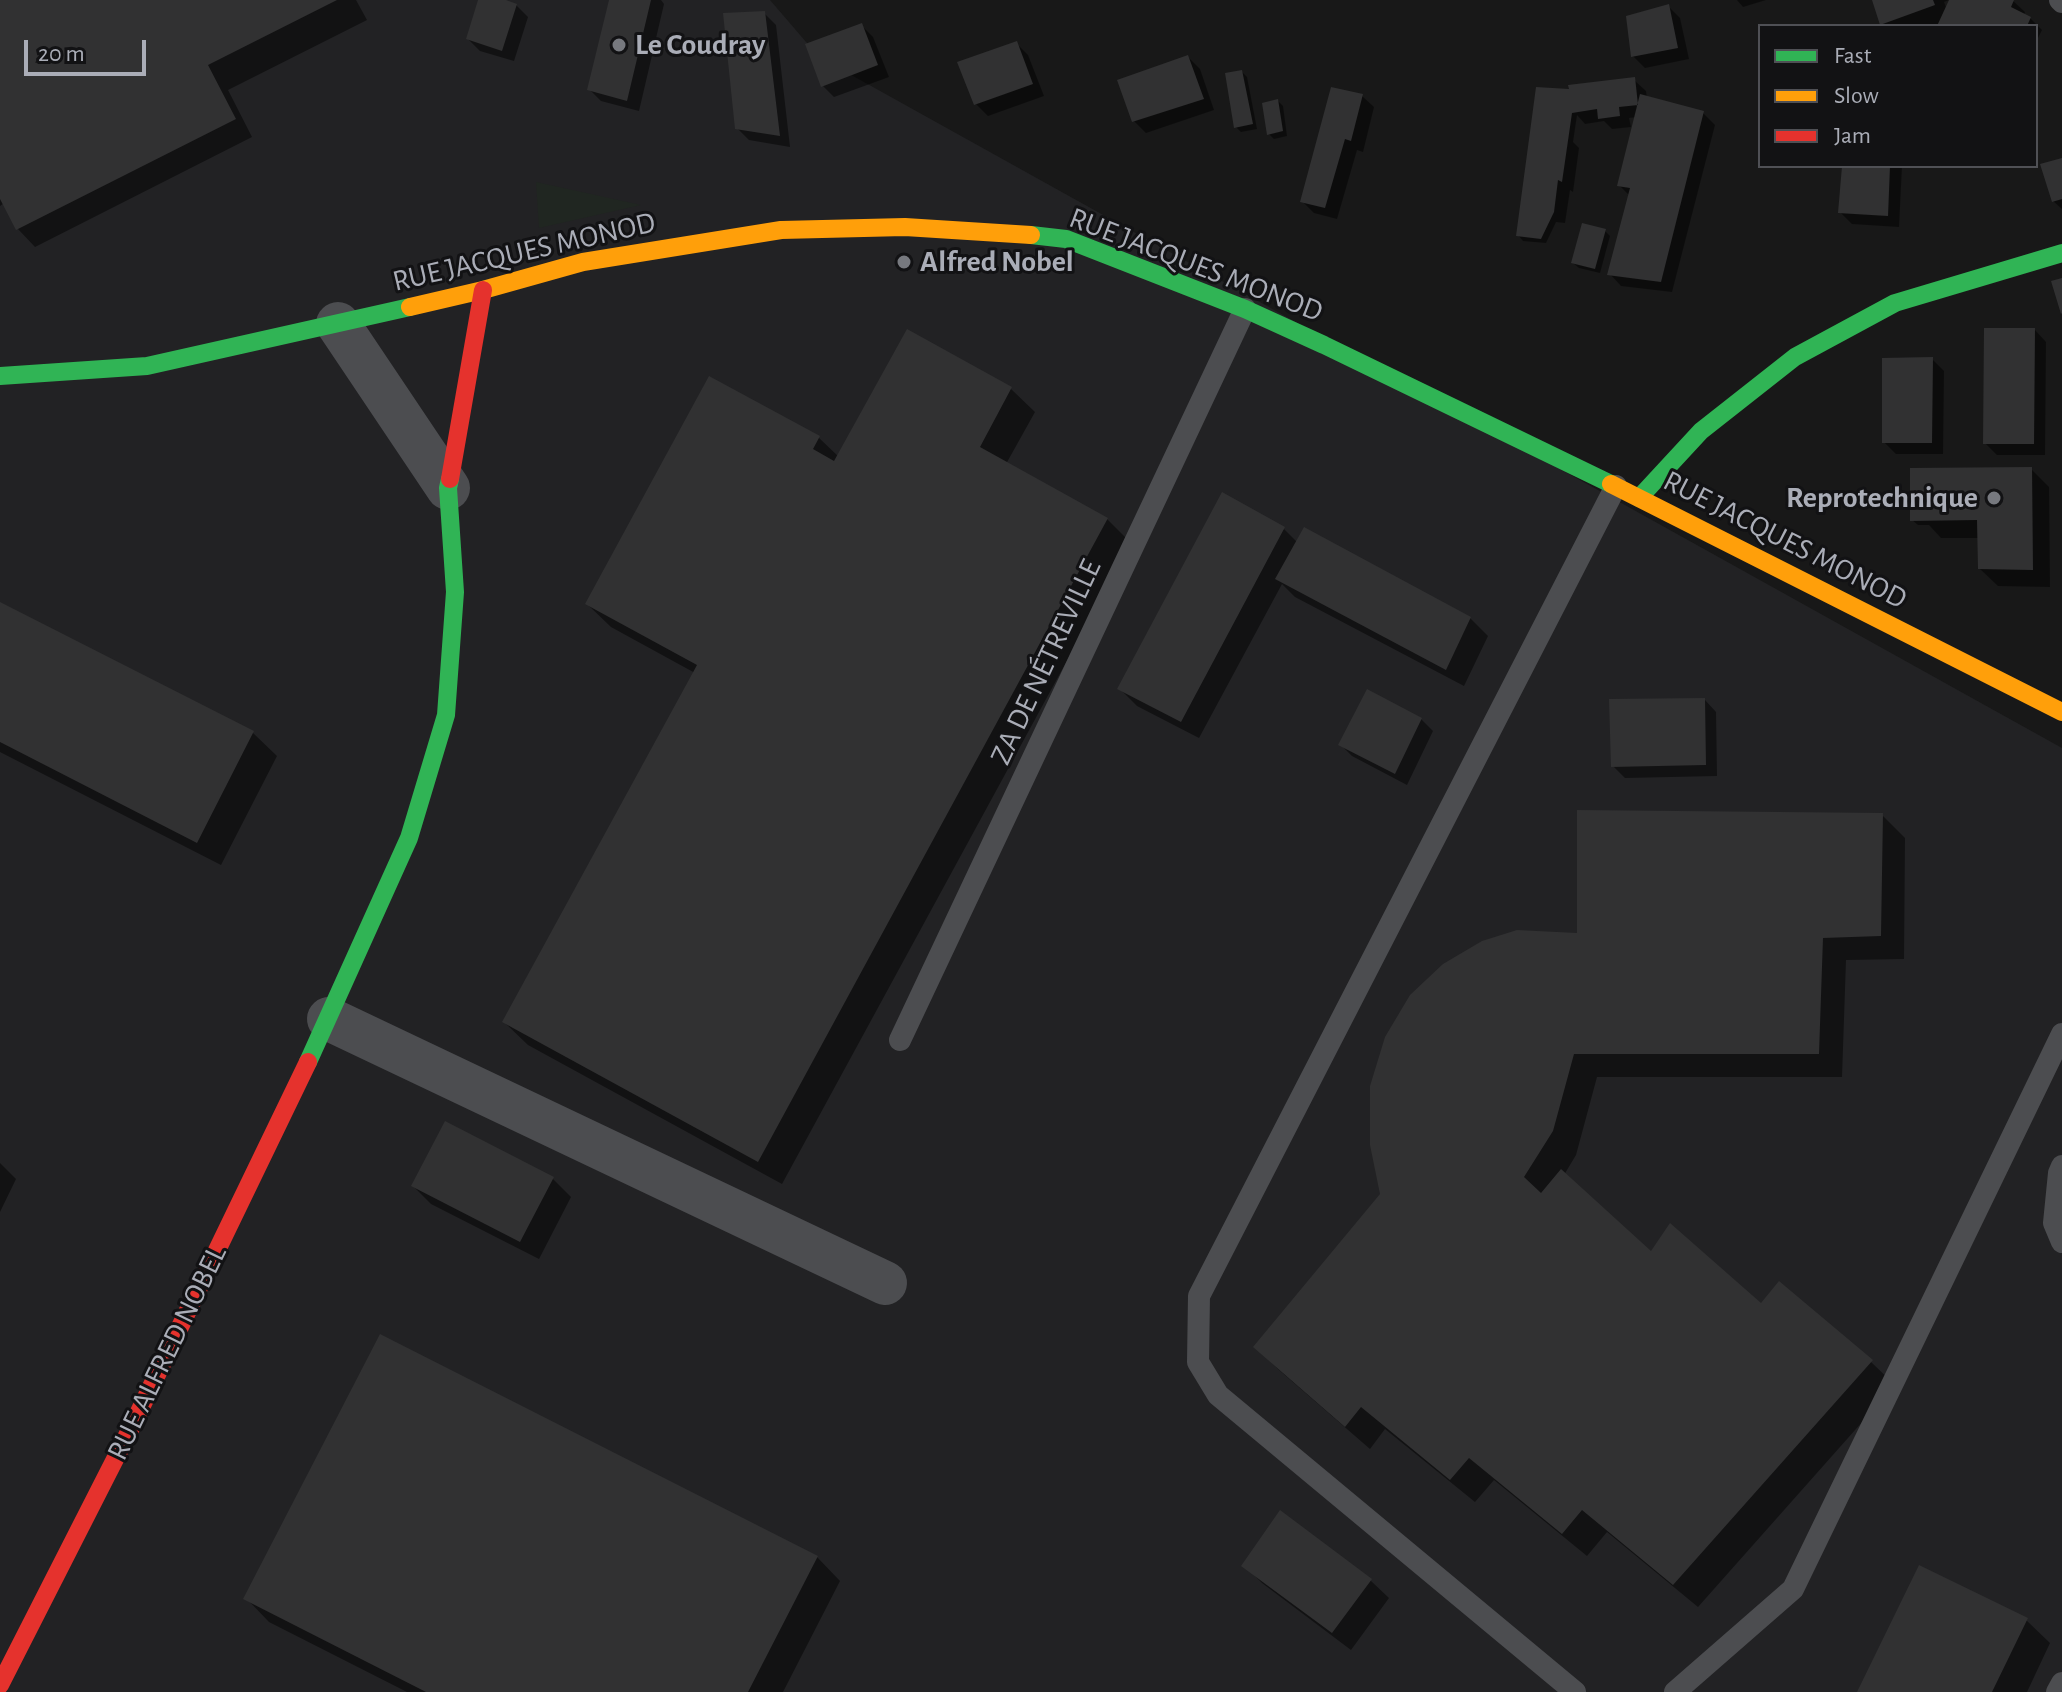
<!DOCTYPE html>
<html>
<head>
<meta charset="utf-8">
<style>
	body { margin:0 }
	#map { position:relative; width:2062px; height:1692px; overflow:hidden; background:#181818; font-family:"Alegreya Sans",sans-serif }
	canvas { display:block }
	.legend { position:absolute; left:1758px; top:24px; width:280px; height:144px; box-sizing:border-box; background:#121214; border:2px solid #4f5055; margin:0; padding:10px 14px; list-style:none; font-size:24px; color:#aaadb7 }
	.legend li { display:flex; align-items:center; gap:16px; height:40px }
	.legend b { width:40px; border:2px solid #4f5055 }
	.scale { position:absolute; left:24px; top:40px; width:122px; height:36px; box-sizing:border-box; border:4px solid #aaadb7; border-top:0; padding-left:10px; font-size:24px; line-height:28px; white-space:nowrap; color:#aaadb7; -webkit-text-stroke:6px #121214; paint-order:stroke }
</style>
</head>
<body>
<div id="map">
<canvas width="2062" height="1692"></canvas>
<ul class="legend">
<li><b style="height:10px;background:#30b455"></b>Fast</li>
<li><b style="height:10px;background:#ff9f0a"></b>Slow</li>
<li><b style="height:10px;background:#e5322d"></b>Jam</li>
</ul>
<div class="scale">20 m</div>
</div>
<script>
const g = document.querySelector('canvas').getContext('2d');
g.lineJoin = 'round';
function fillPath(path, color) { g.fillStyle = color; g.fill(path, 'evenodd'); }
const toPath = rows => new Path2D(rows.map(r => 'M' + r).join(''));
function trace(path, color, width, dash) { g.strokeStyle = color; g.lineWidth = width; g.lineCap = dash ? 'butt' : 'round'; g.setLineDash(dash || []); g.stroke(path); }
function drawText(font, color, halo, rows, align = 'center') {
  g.font = font + ' "Alegreya Sans",sans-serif'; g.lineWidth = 6; g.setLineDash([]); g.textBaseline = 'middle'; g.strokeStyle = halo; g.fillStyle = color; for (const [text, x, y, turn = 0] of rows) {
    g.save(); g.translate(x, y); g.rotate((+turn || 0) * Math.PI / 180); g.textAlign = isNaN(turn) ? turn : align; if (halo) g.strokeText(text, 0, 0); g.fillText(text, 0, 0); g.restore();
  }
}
const built = toPath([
	[0,0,770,0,819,57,2062,748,2062,1692,0,1692]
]);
const green = toPath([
	[536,182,641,205,539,228]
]);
const shadow = toPath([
	[0,0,356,0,367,20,228,90,252,137,35,247,18,229,4,203,0,206],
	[480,0,500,0,516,5,528,17,514,61,480,51,468,39],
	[611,0,661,0,664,4,639,111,601,101,589,89],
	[1737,0,1766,0,1743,7],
	[1874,0,1949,0,1944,2,1947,10,1952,0,2012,0,2025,12,2024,15,2030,18,2042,30,2036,42,2036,26,1884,26],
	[1668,6,1680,18,1689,59,1645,68,1633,56],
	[764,13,776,25,790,147,749,140,737,128],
	[861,25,873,37,889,77,834,97,823,86],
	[1016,43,1028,55,1044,96,988,116,976,104],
	[1188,57,1200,69,1214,110,1146,133,1134,121],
	[1242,72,1247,77,1257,129,1241,132,1236,127],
	[1634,80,1646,91,1647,98,1703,113,1715,125,1672,292,1621,286,1610,274,1630,196,1619,185,1637,117,1629,118,1631,127,1612,129,1604,121,1585,124,1577,115,1573,142,1579,148,1573,192,1570,190,1565,223,1556,222,1546,243,1523,241,1518,235,1571,91],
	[1362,96,1374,107,1363,152,1357,150,1337,219,1314,213,1303,202],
	[1278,101,1283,106,1287,136,1274,139,1269,134],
	[2062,160,2062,209,2053,201],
	[1844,166,1902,166,1899,227,1852,224,1840,212],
	[1605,231,1610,236,1600,273,1579,268,1573,263],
	[2035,330,2046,342,2045,455,1997,455,1985,443],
	[907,332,1011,389,1035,412,1006,464,1107,519,1131,543,782,1184,528,1045,504,1022,695,673,611,627,587,604,818,437,839,457],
	[1932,359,1944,371,1943,454,1896,454,1884,442],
	[2031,469,2049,487,2050,587,1998,586,1980,569,1979,538,1941,538,1929,525,1918,525,1912,520],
	[1284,529,1298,543,1470,618,1488,636,1464,686,1295,597,1282,584,1199,738,1137,706,1120,689],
	[0,604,253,733,277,756,221,865,0,752],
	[1705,700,1716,712,1717,776,1625,778,1613,766],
	[1421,719,1433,731,1407,785,1352,756,1340,744],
	[1882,815,1905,838,1904,959,1846,960,1842,1077,1597,1077,1576,1155,1564,1175,1651,1254,1761,1306,1871,1362,1895,1385,1698,1607,1607,1532,1587,1556,1494,1480,1475,1502,1385,1429,1370,1449,1279,1370,1255,1347,1382,1195,1579,935],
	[0,1163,16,1179,0,1212],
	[553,1179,571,1197,539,1259,431,1204,413,1186],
	[1280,1513,1371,1581,1389,1598,1351,1650,1262,1583,1244,1565],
	[817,1557,840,1581,783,1692,407,1692,269,1622,246,1598],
	[2026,1620,2050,1643,2027,1692,1860,1692]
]);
const building = toPath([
	[0,0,337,0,208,65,236,119,16,230,0,199],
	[478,0,506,0,517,4,502,51,466,39],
	[609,0,651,0,627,101,587,90],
	[1872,0,1933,0,1935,5,1880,25],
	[1949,0,2014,0,2011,7,2031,17,2027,26,1937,26],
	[1669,4,1678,48,1631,57,1626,16],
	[765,11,780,136,735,129,723,13],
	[862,23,878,65,821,87,805,44],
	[1017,41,1033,84,974,105,957,62],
	[1188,55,1204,99,1132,122,1117,80],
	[1242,70,1253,124,1234,128,1225,73],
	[1635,77,1638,105,1619,107,1620,116,1598,119,1597,109,1572,113,1562,182,1558,180,1554,212,1541,239,1516,236,1536,87,1569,89,1568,85],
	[1331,87,1363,94,1351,141,1345,139,1325,208,1300,202],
	[1640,94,1704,111,1661,282,1607,275,1630,188,1617,186],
	[1278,99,1283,131,1267,135,1262,103],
	[2062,158,2062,199,2052,202,2040,164],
	[1842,166,1890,166,1888,216,1838,213],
	[1582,223,1606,229,1595,269,1571,263],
	[2062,278,2062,313,2061,314,2051,281],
	[1984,328,2035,328,2034,444,1983,444],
	[907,329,1012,387,980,447,1108,518,758,1162,502,1022,697,665,585,604,709,376,820,436,813,449,834,461],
	[1933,357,1932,443,1882,443,1882,358],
	[2032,467,2033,570,1978,569,1977,520,1910,521,1910,468],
	[1222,492,1285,527,1181,722,1117,689],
	[1304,527,1471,617,1446,670,1275,579],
	[0,602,254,731,197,843,0,742],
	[1367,689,1422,718,1395,774,1338,745],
	[1705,698,1706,765,1611,767,1609,699],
	[1577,810,1883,813,1881,936,1823,938,1819,1054,1574,1054,1553,1131,1524,1177,1541,1193,1561,1169,1651,1251,1670,1223,1761,1303,1779,1281,1873,1360,1673,1585,1582,1510,1562,1534,1469,1458,1450,1480,1361,1407,1345,1427,1253,1347,1380,1194,1370,1145,1370,1086,1385,1037,1410,995,1443,964,1482,941,1517,930,1577,933],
	[445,1121,554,1177,520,1242,411,1186],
	[380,1334,818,1556,748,1692,426,1692,243,1599],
	[1280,1510,1372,1579,1332,1633,1241,1566],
	[1919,1565,2028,1618,1992,1692,1857,1692]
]);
const lane = toPath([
	[2060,0,2062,2],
	[900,1040,1245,309],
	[2062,1166,2059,1173,2054,1223,2062,1242],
	[1575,1692,1218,1395,1198,1362,1199,1296,1616,486],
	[1675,1692,1793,1589,2062,1034],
	[2057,1692,2062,1683]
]);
const street = toPath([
	[338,324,448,488],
	[329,1019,885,1283]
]);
const fast = toPath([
	[1031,235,1066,239,1245,309,1324,345,1611,484],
	[0,376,147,366,410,307],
	[1639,498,1701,431,1795,357,1895,303,2062,253],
	[308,1062,409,838,446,715,455,592,448,488,450,479]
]);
const slow = toPath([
	[410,307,483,290,583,262,781,230,905,227,1031,235],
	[1611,484,2062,712]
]);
const jam = toPath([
	[450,479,483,290],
	[0,1685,137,1416,308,1062]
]);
const markers = [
	[619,45,8,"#77797f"],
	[904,262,8,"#77797f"],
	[1994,498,8,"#77797f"]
];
const poiNames = [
	["Le Coudray",635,45],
	["Alfred Nobel",920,262],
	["Reprotechnique",1978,498,"right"]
];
const streetNames = [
	["RUE JACQUES MONOD",524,252,-13],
	["RUE JACQUES MONOD",1196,265,21],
	["RUE JACQUES MONOD",1785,540,27],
	["ZA DE NÉTREVILLE",1046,662,-65],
	["RUE ALFRED NOBEL",167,1353,-64]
];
fillPath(built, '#222224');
fillPath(green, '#202621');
fillPath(shadow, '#0007');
fillPath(building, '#313132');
trace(lane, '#4c4d50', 22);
trace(street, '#4c4d50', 44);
trace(fast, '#30b455', 18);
trace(slow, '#ff9f0a', 18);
trace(jam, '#e5322d', 18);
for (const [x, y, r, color] of markers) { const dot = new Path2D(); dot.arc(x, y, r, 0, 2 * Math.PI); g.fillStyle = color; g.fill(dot); trace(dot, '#121214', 3); }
drawText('bold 30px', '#aaadb7', '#121214', poiNames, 'left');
drawText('30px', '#aaadb7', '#121214', streetNames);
</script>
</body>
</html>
